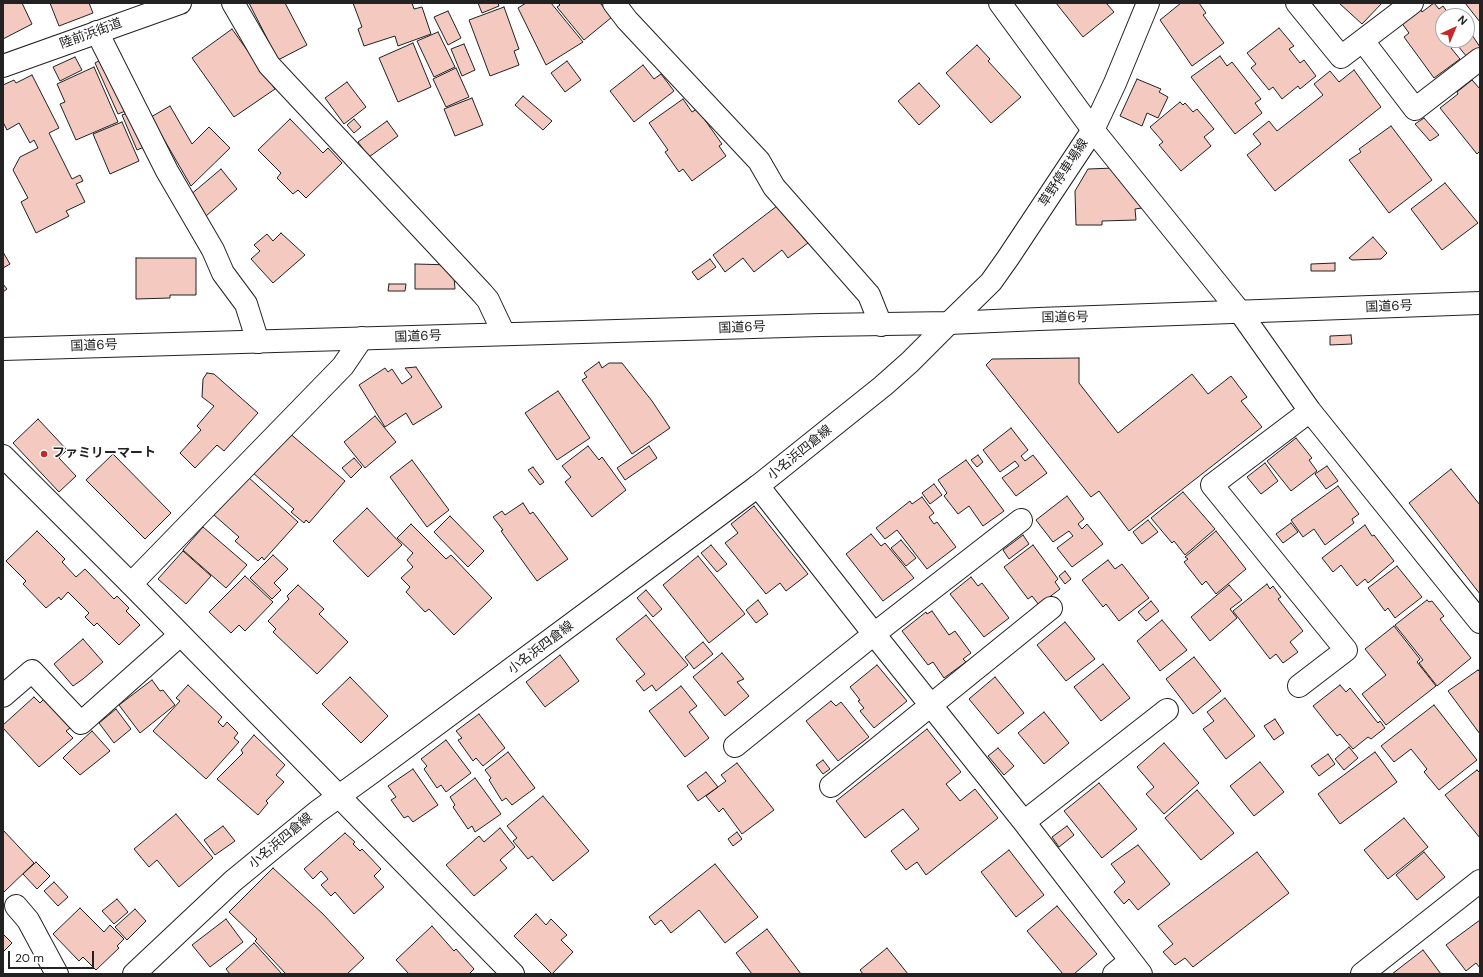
<!DOCTYPE html>
<html>
<head>
<meta charset="utf-8">
<style>
	body { margin:0 }
	#map { position:relative; width:1483px; height:977px; overflow:hidden; background:#fff; font-family:"DM Sans",sans-serif }
	canvas { display:block }
	.frame { position:absolute; inset:0; border:4px solid #222; pointer-events:none }
	.north { position:absolute; left:1435px; top:8px; width:40px; height:40px; box-sizing:border-box; background:#fff; border:1px solid #a7a7a7; border-radius:50%; rotate:44deg; font-size:11px; font-weight:700; line-height:16px; text-align:center; color:#222 }
	.north::after { content:''; display:block; margin:auto; width:14px; height:18px; background:#c62828; clip-path:polygon(50% 0,100% 100%,50% 72%,0 100%) }
	.scale { position:absolute; left:8px; top:951px; width:86px; height:18px; box-sizing:border-box; border:2px solid #222; border-top:0; padding-left:5px; font-size:12px; line-height:14px; white-space:nowrap; color:#222; -webkit-text-stroke:3px #fff; paint-order:stroke }
</style>
</head>
<body>
<div id="map">
<canvas width="1483" height="977"></canvas>
<div class="frame"></div>
<div class="north">N</div>
<div class="scale">20 m</div>
</div>
<script>
const g = document.querySelector('canvas').getContext('2d');
g.lineJoin = 'round';
function fillPath(path, color) { g.fillStyle = color; g.fill(path, 'evenodd'); }
const toPath = rows => new Path2D(rows.map(r => 'M' + r).join(''));
function trace(path, color, width, dash) { g.strokeStyle = color; g.lineWidth = width; g.lineCap = dash ? 'butt' : 'round'; g.setLineDash(dash || []); g.stroke(path); }
function drawText(font, color, halo, rows, align = 'center') {
  g.font = font + ' "DM Sans","Noto Sans JP",sans-serif'; g.lineWidth = 3; g.setLineDash([]); g.textBaseline = 'middle'; g.strokeStyle = halo; g.fillStyle = color; for (const [text, x, y, turn = 0] of rows) {
    g.save(); g.translate(x, y); g.rotate((+turn || 0) * Math.PI / 180); g.textAlign = isNaN(turn) ? turn : align; if (halo) g.strokeText(text, 0, 0); g.fillText(text, 0, 0); g.restore();
  }
}
const building = toPath([
	[3,3,22,3,32,24,3,39,3,3],
	[50,3,89,3,93,13,59,26,50,3],
	[249,3,285,3,307,45,278,60,249,3],
	[353,3,412,3,414,9,422,7,431,34,398,46,395,36,364,46,358,29,362,27,353,3],
	[478,3,498,3,499,6,482,13,478,3],
	[526,3,551,3,583,42,546,65,518,8,526,3],
	[558,3,600,3,612,17,584,40,557,7,560,5,558,3],
	[1056,3,1106,3,1114,12,1083,37,1056,3],
	[1181,3,1199,3,1206,13,1203,15,1224,43,1192,66,1160,20,1181,3],
	[1339,3,1382,3,1362,24,1339,3],
	[1434,3,1439,9,1443,6,1448,13,1451,11,1455,16,1443,16,1443,40,1462,40,1451,48,1460,59,1434,78,1404,37,1409,33,1401,22,1420,8,1422,12,1434,3],
	[1465,3,1480,3,1480,22,1465,3],
	[504,7,519,49,514,51,519,65,490,76,469,20,504,7],
	[448,11,461,38,448,45,434,17,448,11],
	[1279,28,1294,46,1289,49,1300,63,1304,60,1316,76,1300,89,1298,86,1282,99,1273,87,1269,90,1251,68,1256,64,1247,53,1279,28],
	[232,29,275,89,234,117,192,58,232,29],
	[438,32,455,67,434,77,417,41,438,32],
	[1472,35,1480,47,1467,57,1458,46,1472,35],
	[413,43,431,87,398,102,379,58,413,43],
	[464,44,475,70,462,76,451,49,464,44],
	[977,45,990,59,988,61,1021,97,991,123,946,73,977,45],
	[1220,56,1227,66,1232,62,1261,99,1255,103,1262,113,1235,134,1191,77,1220,56],
	[75,57,82,70,60,81,53,67,75,57],
	[104,58,128,110,118,114,95,63,104,58],
	[567,61,581,80,565,92,551,73,567,61],
	[643,65,654,79,661,74,674,91,634,122,610,91,643,65],
	[94,67,118,122,76,140,60,104,65,102,57,84,94,67],
	[456,68,469,97,446,107,433,79,456,68],
	[1354,70,1381,107,1275,191,1247,155,1261,144,1253,134,1269,121,1277,131,1323,95,1314,84,1330,71,1339,82,1354,70],
	[32,75,59,128,49,133,72,179,80,175,83,181,76,184,85,202,66,211,69,216,36,233,21,202,28,198,13,170,20,157,38,148,34,140,30,143,19,123,7,130,3,122,3,85,14,80,16,83,32,75],
	[1137,79,1161,89,1159,92,1168,97,1158,118,1147,113,1142,126,1120,116,1137,79],
	[1472,80,1480,89,1480,151,1477,154,1440,108,1458,94,1457,92,1472,80],
	[347,82,366,107,344,124,325,98,347,82],
	[919,83,940,106,919,125,898,101,919,83],
	[523,96,552,121,543,130,515,105,523,96],
	[472,98,483,125,455,136,444,109,472,98],
	[683,99,692,112,697,109,722,144,719,146,726,156,692,181,683,169,679,172,665,152,668,150,649,123,683,99],
	[1180,102,1183,105,1185,103,1193,112,1197,109,1214,129,1204,137,1211,146,1181,171,1159,145,1163,142,1150,127,1180,102],
	[170,106,192,144,209,127,230,148,191,186,151,117,170,106],
	[130,112,144,147,137,150,122,115,130,112],
	[1424,118,1439,135,1430,141,1415,124,1424,118],
	[290,119,323,153,328,148,342,163,306,198,298,190,293,194,277,178,281,173,258,150,290,119],
	[354,119,361,127,354,133,347,125,354,119],
	[387,121,398,136,369,157,358,142,387,121],
	[122,122,139,161,110,174,93,134,122,122],
	[1391,126,1432,180,1389,213,1349,160,1361,152,1359,149,1391,126],
	[1114,168,1142,208,1135,209,1136,220,1102,221,1102,225,1076,225,1075,191,1088,169,1114,168],
	[221,169,237,189,206,216,189,196,221,169],
	[1445,183,1478,223,1442,250,1411,209,1445,183],
	[777,206,808,243,788,258,782,250,754,272,743,258,725,272,713,255,777,206],
	[281,233,305,255,273,283,251,259,260,251,254,245,267,234,273,241,281,233],
	[1373,237,1387,253,1381,259,1352,260,1349,258,1373,237],
	[3,252,10,264,3,268,3,252],
	[136,258,196,258,196,295,170,295,170,298,136,299,136,258],
	[710,259,716,267,698,280,692,272,710,259],
	[1335,263,1335,271,1311,271,1311,264,1335,263],
	[415,264,453,265,455,289,415,289,415,264],
	[3,284,7,289,3,292,3,284],
	[389,284,406,284,405,291,388,291,389,284],
	[1351,335,1352,344,1330,345,1330,336,1351,335],
	[1079,358,1079,383,1118,433,1192,374,1208,394,1231,376,1247,397,1241,401,1262,427,1129,531,1099,491,1091,497,986,365,992,359,1079,358],
	[599,362,602,368,609,363,622,363,652,401,670,428,632,454,582,380,587,377,584,373,599,362],
	[416,367,442,407,413,425,406,413,385,427,359,385,385,368,388,372,392,369,402,384,412,377,405,368,416,367],
	[207,373,214,374,258,413,224,451,217,445,195,468,180,453,201,430,197,426,214,406,202,397,203,379,207,373],
	[558,391,590,438,557,460,525,413,558,391],
	[375,416,396,442,365,468,344,442,375,416],
	[38,419,67,450,59,458,76,476,59,492,13,443,38,419],
	[1011,428,1028,450,1021,456,1025,461,1033,455,1047,473,1016,496,1002,478,1019,466,1015,461,1000,472,983,450,1011,428],
	[287,431,345,481,309,523,306,520,304,523,291,512,294,509,252,472,287,431],
	[1296,438,1312,458,1309,460,1317,471,1291,491,1267,461,1296,438],
	[588,446,599,460,602,457,626,490,592,517,565,482,571,477,562,466,588,446],
	[649,446,657,458,625,480,617,468,649,446],
	[113,454,171,513,145,539,86,480,113,454],
	[978,455,983,462,977,467,971,460,978,455],
	[354,458,362,467,351,478,342,468,354,458],
	[412,460,449,510,427,527,390,477,412,460],
	[966,460,1004,511,983,526,969,506,958,514,944,496,947,493,938,480,966,460],
	[1265,463,1278,481,1261,494,1247,477,1265,463],
	[1327,466,1338,481,1326,489,1315,474,1327,466],
	[533,467,544,482,540,485,528,470,533,467],
	[1451,469,1480,505,1480,594,1409,503,1451,469],
	[248,477,298,522,264,560,262,557,258,561,235,541,239,537,214,515,248,477],
	[934,484,942,495,930,504,922,493,934,484],
	[1338,486,1359,514,1352,519,1354,523,1325,545,1314,529,1303,537,1291,520,1338,486],
	[1183,492,1215,529,1185,555,1174,541,1172,543,1151,518,1183,492],
	[1067,496,1084,519,1078,524,1082,529,1087,524,1103,544,1072,567,1057,548,1073,536,1069,531,1053,542,1036,520,1067,496],
	[922,497,934,513,929,517,934,524,937,522,956,547,927,569,897,530,885,539,876,528,910,501,912,504,922,497],
	[523,503,530,514,533,512,568,559,537,581,501,531,503,530,493,517,502,511,505,515,523,503],
	[754,506,808,574,786,591,780,583,766,594,725,543,738,533,731,524,754,506],
	[367,508,402,545,368,577,333,541,367,508],
	[450,516,484,551,468,567,434,532,450,516],
	[1148,520,1158,532,1142,544,1133,532,1148,520],
	[1291,523,1298,532,1283,543,1276,534,1291,523],
	[411,524,446,559,451,555,492,598,454,635,429,609,425,612,406,592,410,587,401,578,413,567,407,560,413,553,397,538,411,524],
	[1365,525,1372,536,1374,535,1394,561,1368,583,1365,579,1357,586,1341,565,1333,572,1322,558,1365,525],
	[203,527,247,565,226,588,183,550,203,527],
	[37,531,65,559,62,562,76,577,85,569,114,599,117,596,129,608,126,611,140,625,119,645,97,623,94,626,85,617,89,613,68,592,61,600,59,597,46,608,23,584,26,581,6,561,37,531],
	[1216,531,1246,569,1216,594,1206,581,1202,585,1184,562,1188,559,1185,557,1216,531],
	[871,534,881,546,885,543,914,578,883,601,846,554,871,534],
	[1023,535,1029,544,1009,559,1003,550,1023,535],
	[901,540,916,558,906,566,891,548,901,540],
	[711,545,727,564,717,572,701,553,711,545],
	[1033,545,1058,579,1055,582,1060,589,1039,605,1032,596,1028,599,1004,567,1033,545],
	[183,551,211,576,186,604,158,579,183,551],
	[273,555,288,569,274,583,281,590,272,599,250,578,273,555],
	[698,556,745,614,709,643,663,585,698,556],
	[1108,560,1115,569,1122,564,1149,598,1119,621,1106,604,1103,607,1082,580,1108,560],
	[1397,566,1422,597,1395,618,1388,608,1385,611,1368,588,1397,566],
	[1065,571,1071,579,1065,584,1059,576,1065,571],
	[245,576,273,602,245,631,239,625,231,633,209,612,245,576],
	[971,577,978,586,982,583,1009,618,984,637,950,594,971,577],
	[1267,584,1270,589,1273,586,1281,597,1278,599,1303,631,1290,642,1298,652,1283,663,1276,654,1270,659,1233,611,1267,584],
	[298,585,324,609,319,614,348,642,317,674,273,632,276,629,268,621,289,599,287,596,298,585],
	[1229,585,1242,600,1230,609,1237,618,1210,641,1191,617,1229,585],
	[646,590,662,609,653,617,637,598,646,590],
	[758,600,768,614,756,623,746,610,758,600],
	[1427,600,1429,602,1432,601,1444,616,1440,619,1471,658,1437,686,1419,663,1423,660,1395,625,1427,600],
	[1151,601,1159,611,1146,621,1138,612,1151,601],
	[932,611,949,635,955,631,971,653,963,659,966,662,944,678,933,662,928,665,902,631,926,612,927,614,932,611],
	[646,615,688,665,656,691,652,685,644,691,636,681,645,674,616,639,646,615],
	[1162,620,1187,650,1160,671,1137,641,1162,620],
	[1065,622,1095,659,1066,681,1037,645,1065,622],
	[1394,626,1420,659,1417,662,1436,686,1386,725,1362,694,1386,675,1365,649,1394,626],
	[83,639,103,662,83,679,73,686,54,664,83,639],
	[703,642,713,654,694,669,685,657,703,642],
	[722,653,744,679,737,682,749,696,725,716,693,677,722,653],
	[560,655,579,681,545,707,526,682,560,655],
	[1194,657,1221,691,1193,714,1166,679,1194,657],
	[1103,664,1130,698,1101,721,1074,687,1103,664],
	[877,665,907,701,874,728,860,711,864,708,858,701,860,700,850,687,877,665],
	[1478,670,1480,672,1480,734,1448,691,1478,670],
	[350,677,388,716,361,743,322,704,350,677],
	[995,677,1024,713,998,734,969,699,995,677],
	[152,680,160,691,163,690,175,705,140,733,119,705,152,680],
	[188,685,222,717,218,722,223,727,227,722,238,733,234,738,239,742,206,779,153,731,180,701,176,698,188,685],
	[1340,685,1346,692,1350,688,1378,723,1380,721,1385,728,1371,739,1368,737,1353,749,1340,734,1337,736,1313,706,1340,685],
	[681,686,697,706,689,712,709,738,685,757,649,711,681,686],
	[34,697,40,703,44,699,70,728,66,731,73,738,39,767,3,728,3,725,34,697],
	[1225,698,1255,736,1226,759,1203,729,1214,721,1207,712,1225,698],
	[831,701,836,706,841,702,869,737,838,761,806,721,831,701],
	[1434,705,1477,760,1439,790,1424,772,1427,769,1411,749,1394,762,1381,746,1434,705],
	[116,709,131,729,114,743,99,723,116,709],
	[1044,712,1069,743,1044,764,1018,733,1044,712],
	[479,714,505,748,483,766,476,758,473,761,458,740,462,738,456,731,479,714],
	[1275,719,1284,733,1274,740,1264,726,1275,719],
	[927,729,961,772,946,784,960,801,975,789,998,818,926,875,917,862,906,870,891,851,919,829,903,809,865,838,836,801,927,729],
	[92,731,110,751,80,775,63,758,69,752,92,731],
	[254,735,285,765,276,775,284,782,266,801,268,803,258,815,217,779,243,753,241,750,254,735],
	[446,740,471,773,446,792,441,785,437,788,424,769,427,766,421,759,446,740],
	[1164,743,1199,783,1164,814,1146,794,1154,787,1137,767,1164,743],
	[1349,747,1358,758,1344,770,1335,759,1349,747],
	[998,748,1014,766,1004,775,988,756,998,748],
	[508,752,535,788,512,805,506,798,502,801,489,780,491,778,485,770,508,752],
	[1375,752,1397,782,1340,824,1318,794,1375,752],
	[1328,754,1335,764,1319,776,1311,766,1328,754],
	[823,760,830,769,823,774,816,765,823,760],
	[1260,762,1284,792,1254,816,1230,786,1260,762],
	[737,763,774,810,742,834,723,808,719,812,706,796,726,781,721,775,737,763],
	[413,769,438,805,413,822,408,816,404,818,391,800,396,797,388,786,413,769],
	[1477,770,1480,773,1480,838,1445,795,1477,770],
	[706,772,718,787,698,801,687,786,706,772],
	[475,778,501,814,475,832,472,826,468,829,453,807,455,805,450,797,475,778],
	[1099,783,1137,829,1102,858,1064,811,1099,783],
	[1197,790,1234,833,1201,860,1165,818,1197,790],
	[543,796,589,851,553,881,532,856,528,859,513,841,517,838,507,826,543,796],
	[176,814,213,858,179,887,157,860,149,867,134,849,176,814],
	[1404,818,1428,847,1388,879,1364,850,1404,818],
	[223,826,235,841,215,855,204,840,223,826],
	[1067,826,1074,835,1059,847,1052,837,1067,826],
	[500,828,515,847,500,860,507,868,474,896,446,865,479,836,484,842,500,828],
	[3,830,34,863,3,893,3,830],
	[737,832,742,839,733,846,728,839,737,832],
	[345,833,355,842,353,844,360,851,362,849,381,869,374,876,384,887,354,914,335,892,331,896,321,885,328,879,321,871,313,879,304,869,345,833],
	[1138,845,1170,884,1138,910,1129,899,1124,904,1114,892,1125,882,1111,864,1138,845],
	[1009,850,1044,895,1016,917,981,872,1009,850],
	[1257,852,1289,893,1193,967,1185,958,1175,965,1163,952,1173,944,1158,926,1257,852],
	[1424,852,1445,877,1417,900,1396,875,1424,852],
	[36,862,50,876,37,889,23,874,36,862],
	[715,864,758,917,725,943,699,910,671,933,661,920,655,925,649,917,715,864],
	[273,868,323,914,364,958,347,974,286,974,255,941,257,939,229,912,273,868],
	[54,882,68,897,58,906,44,891,54,882],
	[117,899,128,912,114,924,102,911,117,899],
	[1057,906,1097,954,1074,974,1063,974,1027,931,1057,906],
	[80,908,104,932,110,925,124,939,117,946,119,948,96,970,83,957,79,961,53,934,80,908],
	[135,909,146,921,127,940,115,927,135,909],
	[536,914,546,925,551,919,567,935,561,940,573,952,552,974,514,936,536,914],
	[226,919,243,942,210,967,192,945,226,919],
	[1480,920,1480,968,1476,963,1466,971,1446,945,1480,920],
	[432,926,454,951,456,949,474,969,469,974,409,974,396,960,432,926],
	[767,929,801,974,752,974,736,953,767,929],
	[3,934,12,943,3,952,3,934],
	[254,943,282,974,230,974,226,969,254,943],
	[887,948,908,974,863,974,860,970,887,948],
	[1423,950,1441,974,1392,974,1423,950]
]);
const minor = toPath([
	[233,3,269,65,482,293,488,300,504,334],
	[614,3,627,20,759,161,774,187,869,295,881,325],
	[1000,3,1093,130,1240,312,1310,411,1480,622],
	[1297,3,1341,57,1412,3],
	[97,32,167,171,213,250,223,273,246,304,258,342],
	[1363,41,1415,109,1480,59],
	[758,486,874,634,1024,822,1141,974],
	[131,584,343,366,362,338],
	[1299,686,1346,650,1212,485,1310,411],
	[3,696,32,671,81,723,180,635],
	[735,746,874,634,1021,520],
	[831,786,1051,608],
	[1024,822,1167,710],
	[16,906,28,920,57,974],
	[1114,974,1130,961],
	[1362,974,1480,881]
]);
const tertiary = toPath([
	[3,66,180,3],
	[3,456,131,584,513,974]
]);
const secondary = toPath([
	[949,323,991,282,1008,258,1093,130,1115,83,1148,3]
]);
const primary = toPath([
	[134,974,233,881,317,812,371,773,758,486,883,386,910,362,949,323]
]);
const trunk = toPath([
	[3,349,821,325,949,323,1039,319,1480,303]
]);
const markers = [
	[44,454,4,"#c62828"]
];
const streetNames = [
	["陸前浜街道",91,34,-20],
	["草野停車場線",1064,173,-57],
	["国道6号",1389,307,-2],
	["国道6号",1065,318,-1],
	["国道6号",742,328,-2],
	["国道6号",418,337,-2],
	["国道6号",94,346,-2],
	["小名浜四倉線",800,453,-39],
	["小名浜四倉線",541,648,-37],
	["小名浜四倉線",281,841,-40]
];
const poiNames = [
	["ファミリーマート",52,454]
];
fillPath(building, '#f3c9c0');
trace(building, '#222', 1);
trace(minor, '#222', 24);
trace(tertiary, '#222', 24);
trace(secondary, '#222', 24);
trace(primary, '#222', 24);
trace(trunk, '#222', 24);
trace(minor, '#fff', 22);
trace(tertiary, '#fff', 22);
trace(secondary, '#fff', 22);
trace(primary, '#fff', 22);
trace(trunk, '#fff', 22);
for (const [x, y, r, color] of markers) { const dot = new Path2D(); dot.arc(x, y, r, 0, 2 * Math.PI); g.fillStyle = color; g.fill(dot); trace(dot, '#fff', 1.5); }
drawText('13px', '#222', '#fff', streetNames);
drawText('bold 13px', '#222', '#fff', poiNames, 'left');
</script>
</body>
</html>
